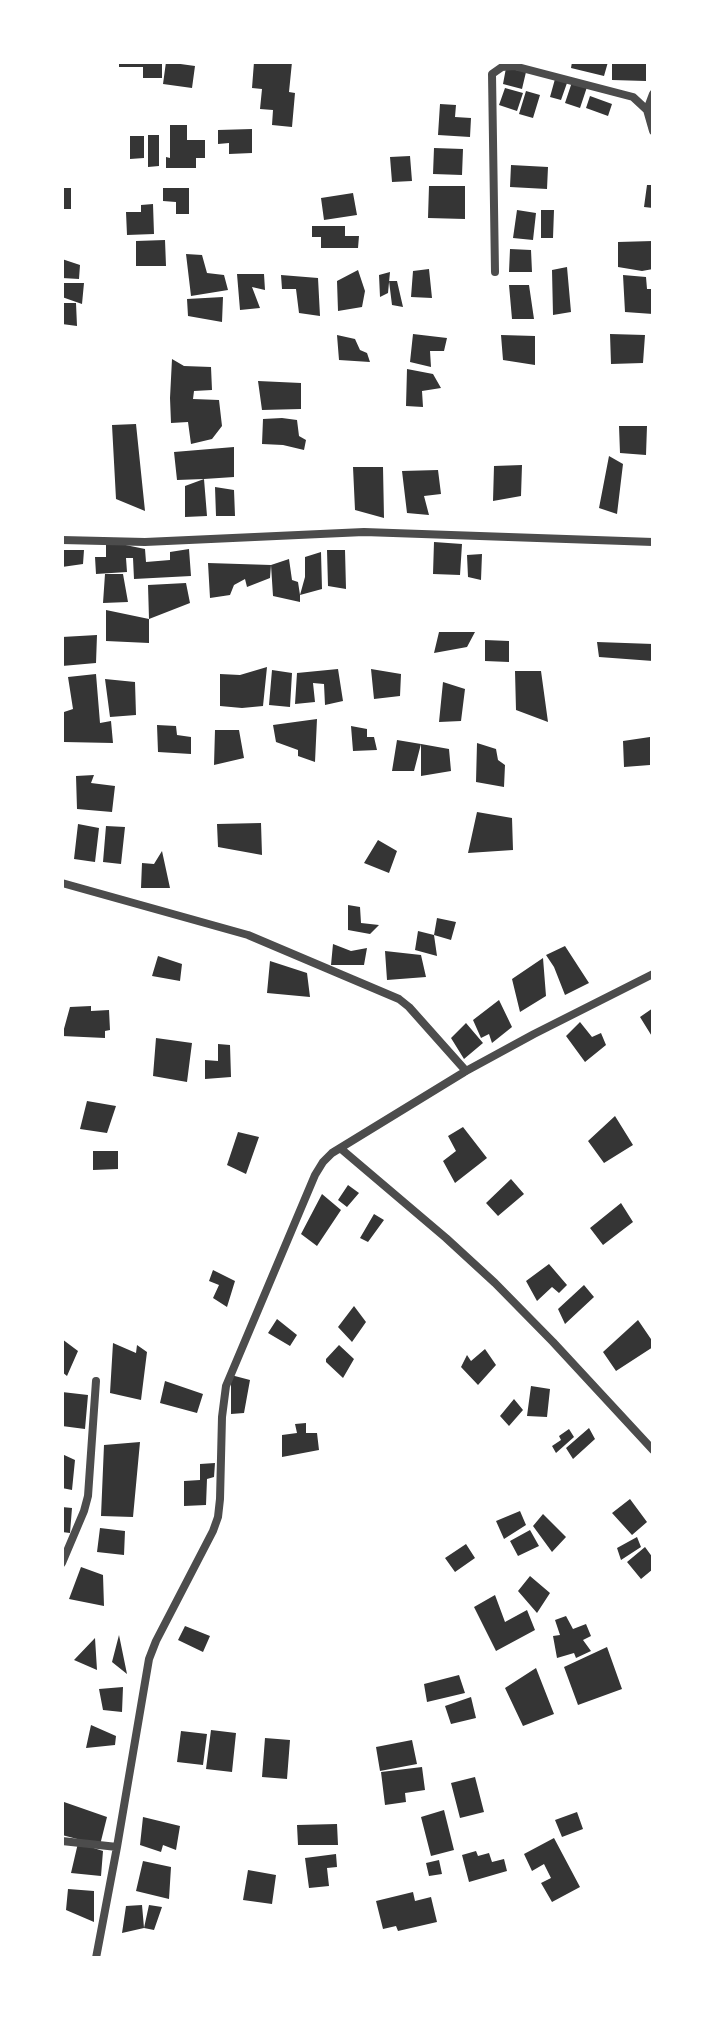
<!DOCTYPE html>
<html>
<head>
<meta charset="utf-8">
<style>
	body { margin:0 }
	#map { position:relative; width:715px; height:2020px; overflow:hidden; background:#fff; font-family:Figtree,sans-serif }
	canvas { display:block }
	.frame { position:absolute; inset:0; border:64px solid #fff; pointer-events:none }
</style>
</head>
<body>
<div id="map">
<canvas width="715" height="2020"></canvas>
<div class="frame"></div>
</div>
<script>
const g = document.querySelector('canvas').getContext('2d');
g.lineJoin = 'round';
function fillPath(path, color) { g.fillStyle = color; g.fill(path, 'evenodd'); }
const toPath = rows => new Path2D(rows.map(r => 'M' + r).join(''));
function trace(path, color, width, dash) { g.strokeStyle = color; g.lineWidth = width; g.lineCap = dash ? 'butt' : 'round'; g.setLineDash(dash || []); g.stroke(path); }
const building = toPath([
	[119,62,162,62,162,78,143,78,143,67,119,67],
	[166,62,195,66,192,88,163,84],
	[254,62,292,62,289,92,295,93,292,127,272,125,273,110,260,109,262,89,252,88],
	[572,62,608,62,604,76,571,68],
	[612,62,646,63,646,81,612,80],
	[506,68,526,72,522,89,503,84],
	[555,79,567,83,561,100,550,97],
	[572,82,587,87,580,108,565,103],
	[505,88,523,93,517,111,499,105],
	[526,91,540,95,533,118,519,114],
	[590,96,612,104,608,116,586,108],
	[440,104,456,105,455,117,471,118,470,137,438,135],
	[170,125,187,125,187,140,205,140,205,158,196,158,196,168,166,168,166,157,170,158],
	[252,129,252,153,229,154,229,143,218,144,218,130],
	[148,135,159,135,159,166,148,167],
	[130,136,144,136,144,158,130,159],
	[434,148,463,149,462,175,433,174],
	[410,156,412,181,392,182,390,157],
	[511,165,548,167,547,189,510,187],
	[647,185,653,185,653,208,644,207],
	[429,186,465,186,465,219,428,218],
	[62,188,71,188,71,209,62,209],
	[163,188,189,188,189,214,176,214,176,202,163,201],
	[353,193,357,215,324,220,321,198],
	[153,204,154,234,127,235,126,212,141,212,141,205],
	[517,210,536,213,533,240,513,238],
	[541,210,554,210,553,238,541,238],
	[312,226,345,226,345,236,359,236,358,248,321,248,321,237,312,237],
	[165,240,166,266,136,266,136,241],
	[653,241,653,269,642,271,618,267,618,242],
	[510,249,531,250,532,272,509,272],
	[186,254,202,255,207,273,224,275,228,290,191,296],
	[62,259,80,265,79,279,62,278],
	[567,267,571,312,553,315,552,270],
	[429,269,432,298,411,297,413,271],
	[358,270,365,291,362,307,338,311,337,281],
	[390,272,388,293,380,297,379,275],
	[237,274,264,274,265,290,252,287,260,308,240,310],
	[281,275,318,278,320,316,299,313,296,289,282,289],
	[623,275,646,277,647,289,653,289,653,314,625,312],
	[389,281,397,281,403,307,392,305],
	[62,283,84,283,82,304,62,297],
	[509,285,529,285,534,319,512,319],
	[223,297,222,322,188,316,187,299],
	[62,303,76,303,77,326,62,324],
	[413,334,447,338,444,351,430,351,431,367,410,362],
	[610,334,645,335,643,363,611,364],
	[337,335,355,339,360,350,367,353,370,362,339,360],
	[501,335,535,336,535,365,503,360],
	[172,359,184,366,211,367,212,390,194,391,193,399,219,400,222,426,212,439,191,444,188,422,171,423,170,398],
	[407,369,433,374,441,388,422,391,423,407,406,406],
	[258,381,301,383,301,409,262,410],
	[282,418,297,420,299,436,306,440,304,450,283,445,262,444,263,419],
	[136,424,145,511,116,499,112,425],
	[619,426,647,426,646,455,620,453],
	[234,447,234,477,204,479,207,516,185,517,185,486,204,479,177,480,174,452],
	[609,456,623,464,617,514,599,508],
	[522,465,521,496,493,501,494,466],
	[353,467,383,467,384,518,355,510],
	[438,470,441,494,424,496,429,515,407,513,402,471],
	[215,487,234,490,235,516,216,516],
	[106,541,145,549,146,562,170,560,170,552,189,549,191,576,134,579,133,558,126,558,127,572,96,574,95,557,106,557],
	[434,542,462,544,460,575,433,574],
	[62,550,84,550,83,564,62,567],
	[327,550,345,550,346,589,328,586],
	[321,552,322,589,300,595,300,602,273,596,271,565,289,559,292,580,298,582,300,595,305,577,305,557],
	[482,554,481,580,468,577,467,555],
	[208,563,271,565,270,578,247,587,245,579,234,585,230,595,210,598],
	[105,574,123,574,128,602,103,603],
	[186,583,190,603,149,619,148,585],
	[106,610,149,619,149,643,106,641],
	[439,632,475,632,467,647,434,653],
	[97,635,96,663,62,666,62,637],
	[485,640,509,641,509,662,485,661],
	[597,642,653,644,653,661,599,657],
	[267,667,263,706,242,708,220,706,220,674,240,675],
	[338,669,343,701,325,705,324,684,313,683,315,702,295,704,297,673],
	[371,669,401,674,400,696,374,699],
	[272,670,292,673,290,707,269,705],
	[515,671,541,671,548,722,516,710],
	[96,674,100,723,111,721,113,743,64,742,64,712,73,709,68,677],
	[105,679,135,682,136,715,110,717],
	[443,682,465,689,461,721,439,722],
	[317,719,315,762,298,756,298,750,276,742,273,725],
	[157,725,176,726,177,735,191,737,191,754,158,752],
	[351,726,367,729,367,737,374,737,377,750,353,751],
	[215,730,239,730,244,758,214,765],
	[650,737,650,765,624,767,623,741],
	[397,740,421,744,449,749,451,771,421,776,421,744,414,771,392,771],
	[477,743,496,749,498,760,505,765,504,787,476,782],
	[94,775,91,783,115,786,112,812,77,809,76,776],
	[477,812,512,818,513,850,468,853],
	[261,823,262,855,218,847,217,824],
	[78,824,99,828,95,862,74,859],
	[106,826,125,827,121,864,103,862],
	[378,840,397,851,389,873,364,863],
	[162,851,170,888,141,888,142,863,154,864],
	[348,905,360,907,361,923,379,925,370,934,348,930],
	[437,918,456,922,451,940,434,935,437,956,415,950,418,931,434,935],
	[333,944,351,951,367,948,364,965,331,965],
	[565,946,589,983,565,995,554,967,546,955],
	[385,951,421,955,426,977,387,980],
	[158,956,182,964,180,981,152,976],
	[543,958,546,996,520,1012,512,979],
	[270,961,307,973,310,997,267,993],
	[499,1000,512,1027,492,1043,489,1034,481,1038,473,1020],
	[91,1006,91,1011,109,1010,110,1030,105,1031,105,1038,62,1036,70,1007],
	[653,1008,653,1038,640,1017],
	[580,1022,592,1037,601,1033,606,1045,585,1062,566,1036],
	[466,1023,483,1043,464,1059,451,1038],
	[156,1038,192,1043,187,1082,153,1076],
	[218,1044,230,1045,231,1077,205,1079,205,1060,218,1061],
	[87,1101,116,1106,107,1133,80,1129],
	[615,1116,633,1145,604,1163,588,1141],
	[463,1127,487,1158,455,1183,443,1161,456,1151,448,1136],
	[238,1132,259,1137,246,1174,227,1165],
	[93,1151,118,1151,118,1169,93,1170],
	[511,1179,524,1194,498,1216,486,1203],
	[348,1185,359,1193,347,1207,338,1200],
	[322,1194,341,1210,317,1246,301,1234],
	[621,1203,633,1222,603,1245,590,1228],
	[374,1214,384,1220,368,1242,360,1238],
	[549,1264,567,1285,559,1293,552,1287,537,1301,526,1281],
	[213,1270,235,1281,227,1307,213,1298,219,1285,209,1281],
	[584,1285,594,1297,565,1324,558,1309],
	[354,1306,366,1322,352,1342,338,1327],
	[277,1319,297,1335,290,1346,268,1333],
	[638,1320,653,1342,653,1347,616,1371,603,1352],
	[62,1339,78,1351,67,1376,62,1372],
	[113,1343,136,1353,137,1345,147,1352,141,1400,110,1393],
	[339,1345,354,1359,343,1378,326,1362,326,1359],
	[485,1349,496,1365,478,1385,461,1367,467,1355,471,1361],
	[231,1375,250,1380,244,1413,231,1414],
	[165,1381,203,1394,197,1413,160,1403],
	[531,1386,550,1389,547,1417,527,1416],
	[62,1392,88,1395,85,1429,62,1426],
	[514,1399,523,1410,509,1426,500,1416],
	[306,1423,306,1433,317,1433,319,1450,282,1457,282,1435,297,1433,295,1424],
	[589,1428,595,1439,573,1459,566,1448],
	[569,1429,574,1437,556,1453,552,1446,561,1440,559,1436],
	[140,1442,133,1517,101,1516,104,1445],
	[62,1454,75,1460,72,1490,62,1488],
	[215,1463,214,1477,207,1479,206,1505,184,1506,184,1481,200,1480,200,1464],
	[630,1499,647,1522,632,1535,612,1513],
	[62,1507,72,1508,70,1533,62,1532],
	[520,1511,526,1525,504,1539,496,1521],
	[543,1514,566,1537,552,1552,533,1526],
	[100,1528,125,1531,124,1555,97,1552],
	[530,1530,539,1546,518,1556,510,1541],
	[637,1537,641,1547,621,1560,617,1548],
	[466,1544,475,1558,455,1572,445,1558],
	[645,1547,653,1558,653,1569,641,1579,627,1562],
	[81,1567,103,1575,104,1606,69,1599],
	[530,1576,550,1593,537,1613,518,1591],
	[495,1595,505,1622,527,1610,535,1630,496,1651,474,1607],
	[566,1616,573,1629,586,1624,591,1636,583,1640,591,1651,576,1658,574,1653,557,1658,553,1636,560,1635,555,1620],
	[185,1626,210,1636,203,1652,178,1640],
	[119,1635,127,1674,112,1662],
	[95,1638,97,1670,74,1660],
	[607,1647,622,1689,578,1705,564,1667],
	[536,1668,554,1714,523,1726,505,1688],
	[459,1675,465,1693,427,1702,424,1684],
	[123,1687,122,1712,103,1710,99,1689],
	[471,1697,476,1718,451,1724,445,1706],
	[91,1725,116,1736,115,1745,86,1748],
	[211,1730,236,1733,232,1772,206,1769],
	[181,1731,207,1734,203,1765,177,1762],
	[265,1738,290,1740,287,1779,262,1777],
	[412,1740,417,1764,380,1771,376,1747],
	[422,1767,425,1790,405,1793,406,1802,385,1805,381,1772],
	[475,1777,484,1812,460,1818,451,1783],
	[64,1802,107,1817,100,1845,62,1835],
	[444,1810,454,1850,431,1856,421,1817],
	[577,1812,583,1829,562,1837,555,1820],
	[143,1817,180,1826,176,1850,163,1845,161,1852,140,1845],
	[337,1824,338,1845,298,1845,297,1825],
	[554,1838,580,1887,552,1902,541,1883,551,1878,544,1864,532,1871,524,1854],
	[78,1843,103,1851,101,1876,71,1873],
	[476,1851,478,1856,489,1853,492,1862,504,1859,507,1871,469,1882,462,1855],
	[336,1854,337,1867,327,1868,329,1886,309,1888,305,1858],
	[439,1860,442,1874,429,1876,426,1863],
	[143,1861,171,1867,169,1899,136,1891],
	[248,1870,276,1875,272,1904,243,1900],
	[68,1889,94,1891,94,1922,66,1910],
	[413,1892,415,1901,431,1897,437,1922,398,1931,396,1926,383,1929,376,1901],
	[142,1905,144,1928,122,1933,126,1906],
	[149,1905,162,1907,154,1930,144,1928]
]);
const minor = toPath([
	[647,110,653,94],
	[495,272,492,74,502,67,514,66,633,97,647,110,653,131],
	[62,540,145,542,364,532,653,542],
	[62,883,248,935,399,999,409,1007,466,1071],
	[340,1148,446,1238,495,1283,553,1342,653,1450],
	[62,1563,84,1511,88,1496,96,1381],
	[62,1841,117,1847],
	[96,1958,117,1847,149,1659,156,1641,213,1531,218,1517,220,1499,222,1417,226,1386,315,1175,323,1162,332,1153,466,1071,534,1034,653,974]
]);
fillPath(building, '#353535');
trace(minor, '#4c4c4c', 8);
</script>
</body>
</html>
